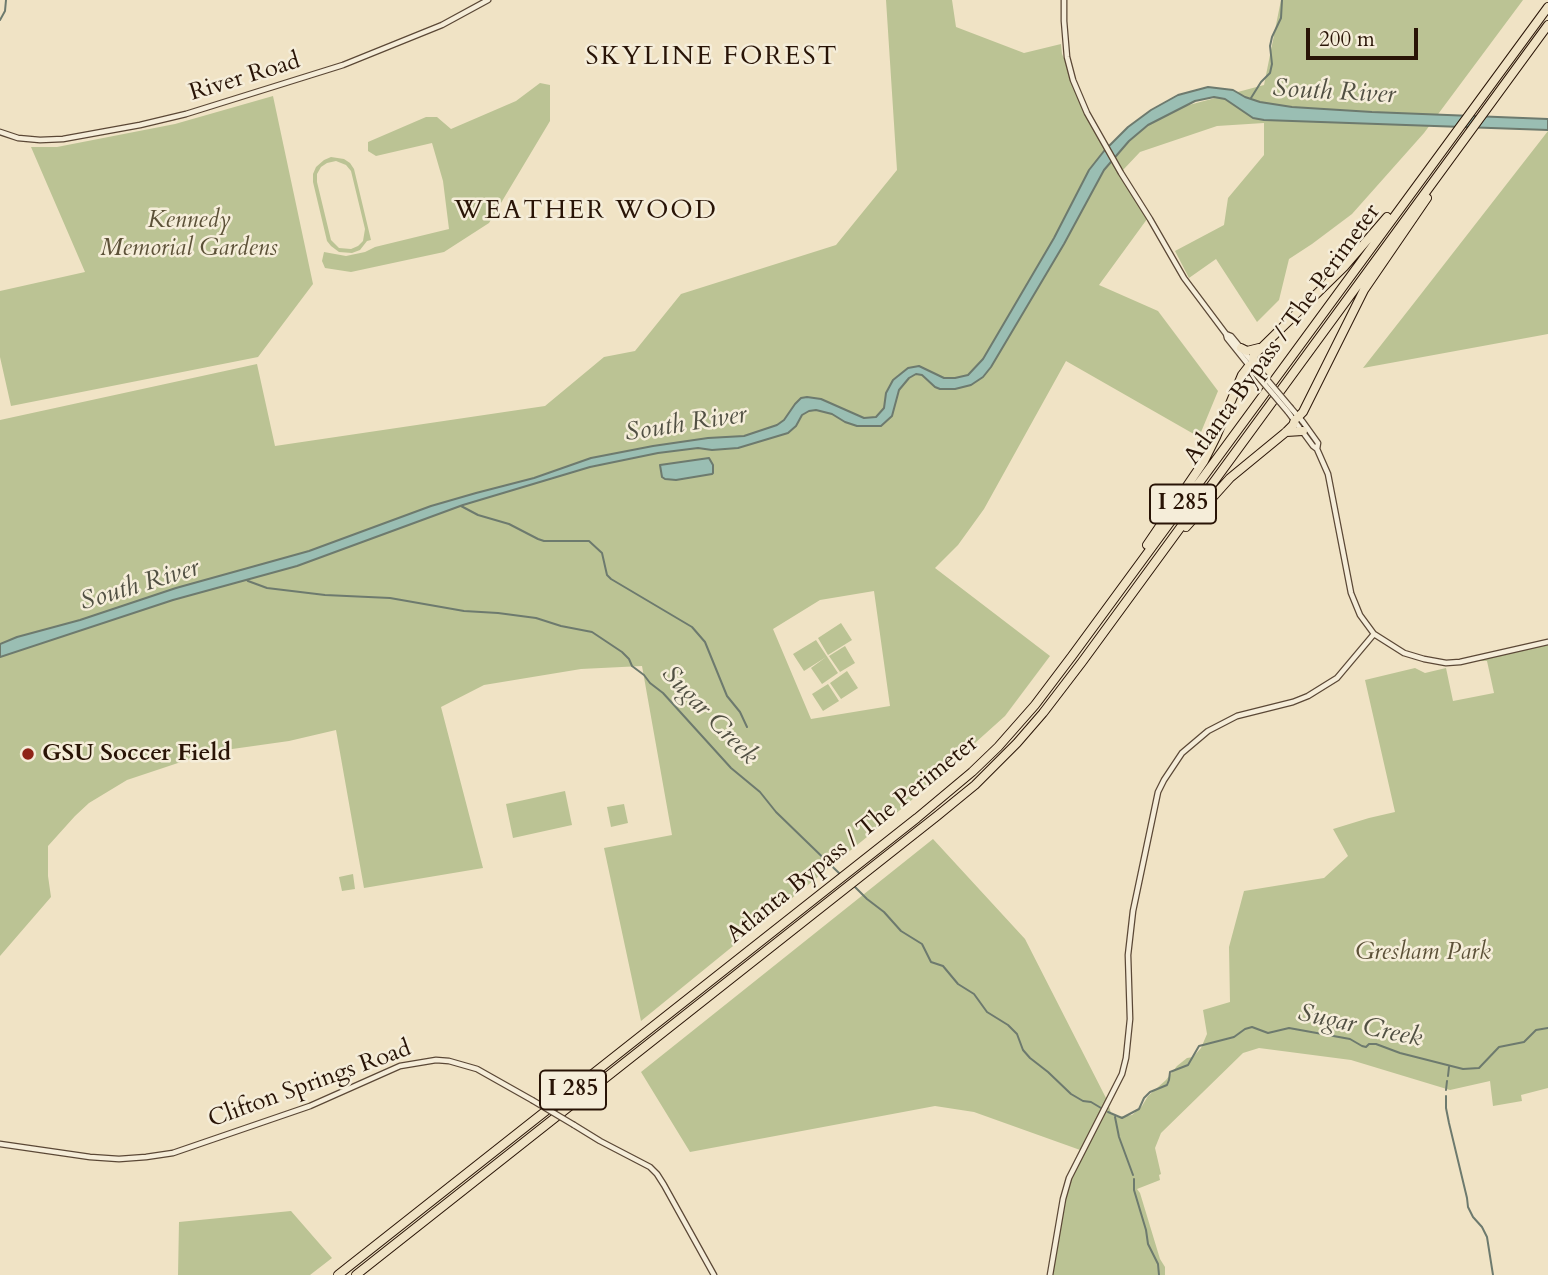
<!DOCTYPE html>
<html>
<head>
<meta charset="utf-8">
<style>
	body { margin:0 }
	#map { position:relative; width:1548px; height:1275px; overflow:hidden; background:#f0e3c5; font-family:Cardo,serif }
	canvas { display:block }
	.scale { position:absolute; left:1306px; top:28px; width:112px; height:32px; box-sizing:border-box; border:4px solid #291406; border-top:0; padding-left:9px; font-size:21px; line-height:24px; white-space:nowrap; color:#291406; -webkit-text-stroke:5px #f5edd9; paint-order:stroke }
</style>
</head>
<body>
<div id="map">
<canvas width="1548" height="1275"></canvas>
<div class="scale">200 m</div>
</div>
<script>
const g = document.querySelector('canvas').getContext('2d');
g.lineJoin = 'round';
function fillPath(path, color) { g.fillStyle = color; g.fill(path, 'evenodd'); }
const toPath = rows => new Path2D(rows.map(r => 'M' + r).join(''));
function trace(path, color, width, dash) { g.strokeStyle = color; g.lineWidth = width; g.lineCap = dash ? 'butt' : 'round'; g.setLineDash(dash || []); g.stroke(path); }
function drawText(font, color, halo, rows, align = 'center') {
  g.font = font + ' Cardo,serif'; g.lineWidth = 5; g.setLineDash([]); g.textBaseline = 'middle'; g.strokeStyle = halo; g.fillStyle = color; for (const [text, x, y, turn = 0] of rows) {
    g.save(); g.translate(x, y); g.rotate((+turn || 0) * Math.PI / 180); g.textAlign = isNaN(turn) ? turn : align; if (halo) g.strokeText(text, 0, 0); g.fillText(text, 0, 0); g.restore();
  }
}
const green = toPath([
	[886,0,952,0,956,27,1024,53,1061,44,1062,54,1106,148,1144,117,1264,85,1281,0,1523,0,1424,133,1352,214,1312,244,1289,259,1279,300,1257,322,1216,259,1189,278,1175,251,1224,225,1228,198,1264,155,1264,123,1217,126,1140,152,1123,170,1150,215,1099,285,1158,311,1218,391,1199,437,1066,361,984,509,958,545,935,568,1050,656,1005,716,905,806,641,1021,604,848,672,835,642,666,581,669,484,685,441,707,483,868,364,888,336,730,289,741,211,752,127,780,89,803,75,816,48,846,48,876,51,897,0,956,0,420,257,364,275,446,545,406,604,357,635,351,681,294,836,245,897,170],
	[874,591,890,706,811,719,773,629,820,600],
	[540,83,550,85,550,121,489,223,444,252,351,272,325,268,322,261,324,252,346,256,365,252,375,247,449,229,443,181,432,143,376,156,368,151,368,142,426,117,437,117,451,129,516,101],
	[273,96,313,284,258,357,11,406,0,357,0,291,85,272,31,147,57,147,175,124],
	[1548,131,1548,334,1363,368,1414,303],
	[331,157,344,159,350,163,354,169,371,240,367,241,360,250,352,253,339,252,331,246,327,241,313,182,313,174,316,167,324,160],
	[336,161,346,165,351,171,365,229,363,241,358,246,351,249,339,248,331,240,317,182,317,174,321,167,327,163],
	[841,623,852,640,828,655,818,638],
	[816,640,838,673,822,684,811,668,826,657,804,671,793,654],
	[1548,645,1548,1088,1521,1095,1522,1101,1493,1106,1490,1081,1450,1090,1351,1060,1259,1048,1243,1053,1161,1133,1155,1148,1161,1174,1159,1175,1160,1180,1137,1189,1140,1193,1160,1259,1165,1267,1165,1275,1049,1275,1065,1187,1083,1151,974,1112,935,1106,690,1152,641,1072,933,839,1025,939,1107,1100,1111,1113,1117,1117,1132,1115,1142,1106,1148,1096,1166,1080,1177,1066,1187,1058,1193,1057,1201,1048,1207,1034,1203,1010,1230,1002,1229,947,1244,891,1324,878,1348,856,1333,829,1369,818,1395,812,1365,680,1415,668,1425,673,1446,668,1453,701,1494,693,1487,661,1471,661,1521,649],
	[845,646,855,663,840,672,829,656],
	[847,671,858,688,841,699,830,683],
	[828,684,839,701,823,711,812,694],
	[565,791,572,825,513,838,506,804],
	[624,804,628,823,611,827,607,807],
	[353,874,355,889,342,891,339,877],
	[291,1211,332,1258,310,1275,178,1275,179,1222]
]);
const water = toPath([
	[1208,87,1233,90,1245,97,1260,102,1292,107,1372,112,1548,119,1548,130,1264,120,1253,118,1225,99,1214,97,1195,101,1148,125,1129,141,1104,170,1064,244,991,367,983,377,971,385,955,389,940,389,935,387,922,375,916,374,909,378,899,390,892,416,881,426,857,426,845,422,832,414,816,410,809,411,802,415,796,426,788,433,738,448,712,450,698,448,658,453,590,467,463,505,297,566,173,600,0,657,0,644,17,637,80,620,176,588,309,551,431,506,476,493,534,478,591,458,653,446,708,438,744,436,777,425,784,420,795,404,801,398,807,397,821,399,864,418,876,417,884,408,886,393,893,380,908,368,919,366,944,378,955,378,968,375,983,359,1054,238,1089,170,1104,151,1128,127,1151,110,1178,95,1208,87],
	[709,458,713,465,713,473,712,474,676,480,665,479,662,477,660,465,709,458]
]);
const stream = toPath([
	[0,20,5,11,6,0],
	[1251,98,1261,82,1270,73,1272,64,1270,46,1272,37,1281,18,1282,0],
	[461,506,478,515,509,524,538,539,544,541,589,541,602,553,607,575,611,579,692,627,705,642,727,696,740,712,747,727],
	[247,580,248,581,267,588,325,595,390,598,464,611,498,613,536,618,561,626,592,632,622,652,629,659,632,666,644,675,650,683,663,693,731,768,760,792,776,812,840,874],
	[855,887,867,899,884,912,901,931,922,944,931,962,943,966,958,984,974,994,987,1012,1008,1025,1017,1034,1023,1050,1030,1058,1048,1072,1071,1094,1083,1101,1091,1102,1101,1108],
	[1448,1076,1449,1067],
	[1446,1090,1447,1081],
	[1446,1096,1446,1108,1449,1123,1467,1198,1468,1207,1473,1217,1482,1227,1487,1237,1493,1275],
	[1108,1112,1122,1118,1139,1109,1144,1098,1150,1092,1167,1085,1169,1080,1170,1072,1188,1065,1199,1046,1234,1037,1245,1029,1252,1027,1268,1033,1289,1028,1350,1039,1362,1046,1366,1047,1369,1044,1376,1044,1400,1053,1463,1069,1479,1068,1499,1047,1524,1042,1536,1030,1548,1028],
	[1115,1117,1119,1137,1133,1175],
	[1134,1179,1134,1190,1146,1230,1148,1244,1158,1264,1159,1275]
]);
const tertiary = toPath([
	[1064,0,1064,21,1067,57,1073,80,1087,113,1121,173,1150,219,1184,278,1226,334,1227,338,1255,373],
	[0,132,18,138,40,140,63,139,140,125,186,114,343,65,442,25,488,0],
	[1226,334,1231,336,1259,370],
	[1291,408,1303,422,1318,443,1317,449,1328,474,1351,593,1360,615,1374,634,1404,653,1424,659,1446,663,1460,662,1548,642],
	[1288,412,1313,446,1317,449],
	[574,1125,600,1141,650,1167,657,1174,664,1185,714,1275],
	[0,1144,90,1157,119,1159,146,1157,173,1153,310,1106,400,1066,436,1060,449,1061,477,1069,532,1100],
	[1050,1275,1063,1199,1069,1178,1122,1074,1126,1058,1130,1019,1128,955,1133,911,1158,792,1164,780,1182,753,1208,731,1237,716,1293,702,1308,696,1337,678,1374,634]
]);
const motorway = toPath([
	[1241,348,1247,351,1259,348],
	[1253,362,1254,355,1344,267,1387,217],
	[1298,417,1303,412,1364,290,1427,198],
	[1286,432,1303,431],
	[1186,527,1230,478,1286,432,1293,425,1295,420],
	[1147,545,1204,461,1216,437,1242,375,1249,366],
	[338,1275,917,818,972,772,998,747,1035,705,1072,656,1548,7],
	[356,1275,937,816,975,785,1017,743,1043,713,1082,662,1548,25]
]);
const tertiaryBridge = toPath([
	[1259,370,1291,408],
	[1255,373,1288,412],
	[532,1100,574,1125]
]);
const markers = [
	[28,754,7,"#8f2418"]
];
const shields = [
	[1183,504,66],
	[573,1090,66]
];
const shieldNames = [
	["I 285",1183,504],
	["I 285",573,1090]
];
const streetNames = [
	["River Road",245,78,-17],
	["Atlanta Bypass / The Perimeter",1283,335,-54],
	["Atlanta Bypass / The Perimeter",853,840,-39],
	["Clifton Springs Road",310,1085,-20]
];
const parkNames = [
	["Kennedy",189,221],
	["Memorial Gardens",189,249],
	["Gresham Park",1423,953]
];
const poiNames = [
	["GSU Soccer Field",42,754]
];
const neighbourhoodNames = [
	["SKYLINE FOREST",712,58],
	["WEATHER WOOD",586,212]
];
const waterNames = [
	["South River",1334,93,3],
	["South River",686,425,-9],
	["South River",140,586,-17],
	["Sugar Creek",709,716,46],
	["Sugar Creek",1360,1027,12]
];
fillPath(green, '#bbc394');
fillPath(water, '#9abeb3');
trace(water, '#6d7a6e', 2);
trace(stream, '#6d7a6e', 2);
trace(tertiary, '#5b4836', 7);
trace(motorway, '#291406', 10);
trace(tertiary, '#f5edd9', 4.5);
trace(motorway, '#f0e3c5', 8);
trace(tertiaryBridge, '#5b4836', 7, []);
trace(tertiaryBridge, '#f5edd9', 4.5);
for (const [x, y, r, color] of markers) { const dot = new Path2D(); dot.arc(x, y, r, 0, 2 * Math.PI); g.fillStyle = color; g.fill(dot); trace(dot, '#f5edd9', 2.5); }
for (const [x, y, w] of shields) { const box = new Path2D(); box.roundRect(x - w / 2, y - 19.5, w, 39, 5); g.fillStyle = '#f5edd9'; g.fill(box); trace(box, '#291406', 2); }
drawText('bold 23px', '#291406', null, shieldNames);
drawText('24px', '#291406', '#f5edd9', streetNames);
drawText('italic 24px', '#5c5138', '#f5edd9', parkNames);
drawText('bold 24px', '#291406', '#f5edd9', poiNames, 'left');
g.letterSpacing = '2px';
drawText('26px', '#291406', '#f5edd9', neighbourhoodNames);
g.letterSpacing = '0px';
drawText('italic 26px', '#515043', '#f5edd9', waterNames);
</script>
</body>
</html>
